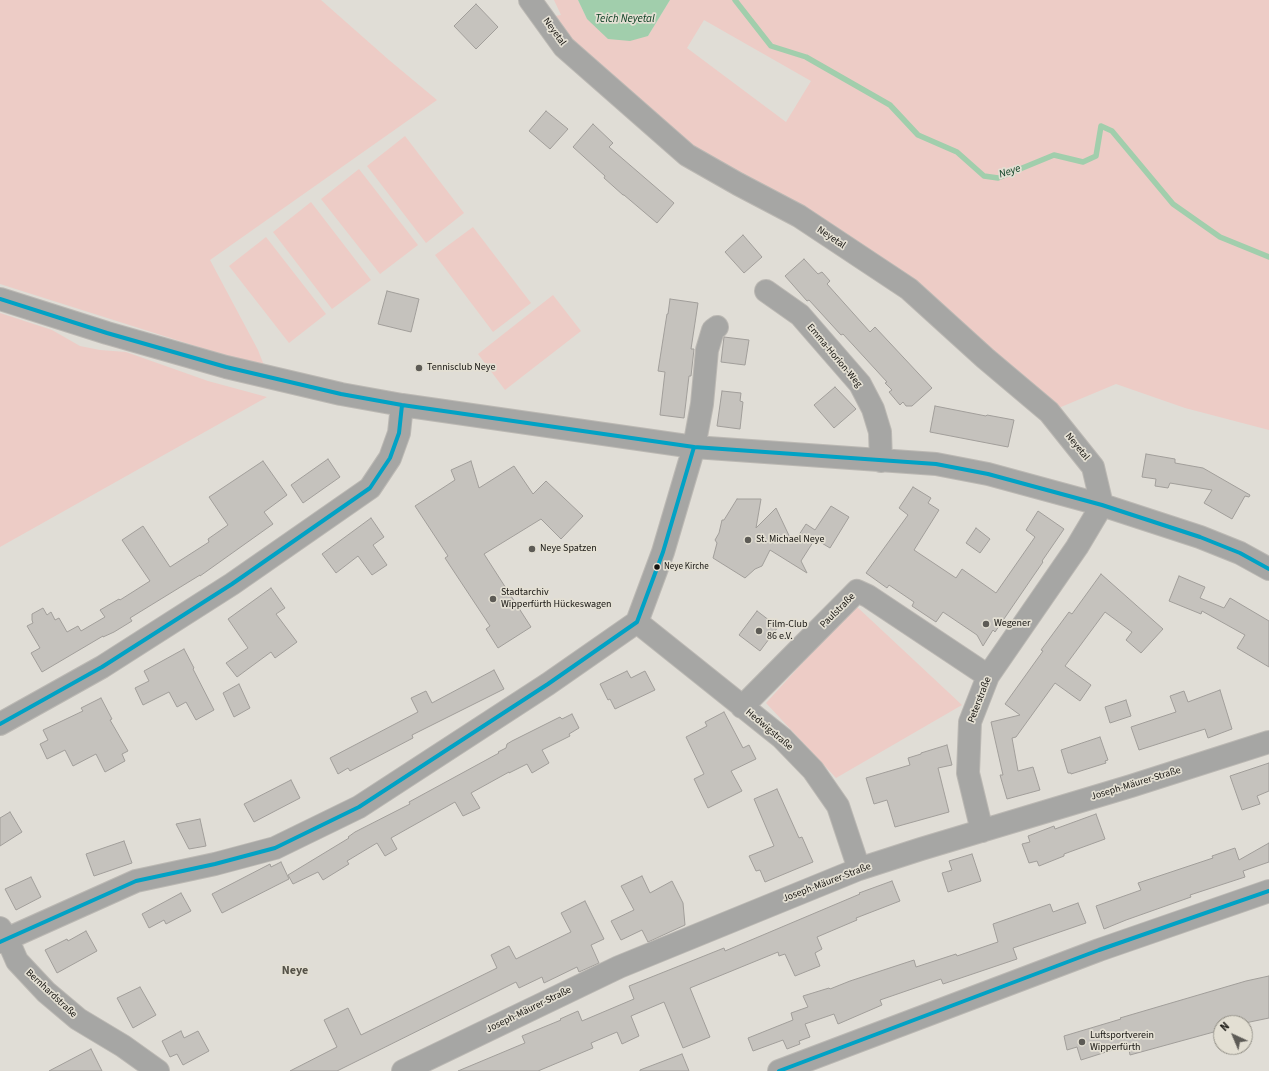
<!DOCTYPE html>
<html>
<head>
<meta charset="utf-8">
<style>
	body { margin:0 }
	#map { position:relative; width:1269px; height:1071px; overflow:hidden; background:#e0ddd6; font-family:"Source Sans 3",sans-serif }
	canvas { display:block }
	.north { position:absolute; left:1213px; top:1015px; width:40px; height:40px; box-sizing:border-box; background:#e3dfd3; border:1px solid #918e85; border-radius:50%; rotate:316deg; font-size:11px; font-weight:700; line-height:16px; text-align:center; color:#171511 }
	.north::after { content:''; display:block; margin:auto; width:14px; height:18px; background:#5d5b56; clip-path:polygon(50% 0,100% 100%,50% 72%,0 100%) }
</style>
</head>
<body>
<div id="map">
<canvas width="1269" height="1071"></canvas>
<div class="north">N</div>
</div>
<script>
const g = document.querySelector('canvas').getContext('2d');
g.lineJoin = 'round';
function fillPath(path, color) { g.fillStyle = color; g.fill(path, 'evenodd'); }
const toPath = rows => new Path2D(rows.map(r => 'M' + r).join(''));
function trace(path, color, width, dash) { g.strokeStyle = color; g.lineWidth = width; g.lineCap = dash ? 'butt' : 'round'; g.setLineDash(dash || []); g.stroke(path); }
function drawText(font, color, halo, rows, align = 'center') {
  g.font = font + ' "Source Sans 3",sans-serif'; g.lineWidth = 3.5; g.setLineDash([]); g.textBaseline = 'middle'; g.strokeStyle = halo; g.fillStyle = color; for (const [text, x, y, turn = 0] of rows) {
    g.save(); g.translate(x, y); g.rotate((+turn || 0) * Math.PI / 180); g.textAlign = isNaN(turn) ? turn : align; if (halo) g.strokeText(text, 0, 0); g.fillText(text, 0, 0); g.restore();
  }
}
const green = toPath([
	[0,0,321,0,389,60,437,100,210,260,258,350,265,368,0,284],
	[554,0,578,0,587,19,648,36,670,0,1269,0,1269,430,1185,408,1116,384,1049,412,909,289,738,184,543,18,561,15],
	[704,20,811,81,786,122,687,48],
	[405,136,464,213,426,243,367,166],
	[359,169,418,245,380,274,321,199],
	[311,202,371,280,332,309,273,232],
	[473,227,531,303,493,332,435,255],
	[266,237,326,314,289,343,229,266],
	[553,295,581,331,505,390,478,354],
	[0,313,52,330,80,346,100,350,126,352,208,381,267,397,0,547],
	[855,605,962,705,836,778,766,703]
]);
const water = toPath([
	[578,0,670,0,648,36,630,41,608,39,587,19]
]);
const stream = toPath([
	[735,0,771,46,806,57,890,105,918,135,957,152,984,176,998,178,1054,155,1083,162,1096,156,1101,126,1112,131,1173,204,1220,237,1269,257]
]);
const building = toPath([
	[476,4,498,27,476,49,454,26,476,4],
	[546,111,568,129,550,149,529,131,546,111],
	[593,124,613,143,609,147,674,203,657,223,624,195,623,195,604,178,605,176,573,147,593,124],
	[743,235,762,257,744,273,725,252,743,235],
	[804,259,818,274,822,272,830,281,827,284,870,332,875,327,932,388,912,406,906,406,903,402,900,405,889,392,892,390,885,383,887,382,843,334,841,335,809,300,807,301,785,276,804,259],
	[387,291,419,299,411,332,378,324,387,291],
	[670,299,698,303,691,349,694,349,691,376,689,376,684,418,660,415,665,372,658,371,667,314,668,314,670,299],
	[724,337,749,340,745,365,721,362,724,337],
	[835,387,856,409,834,428,814,405,835,387],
	[722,391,741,393,740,401,743,402,740,429,717,426,722,391],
	[935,406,986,416,987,415,1014,420,1008,447,930,432,935,406],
	[1146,454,1175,459,1175,463,1203,468,1250,495,1249,497,1245,496,1232,519,1204,503,1212,490,1170,483,1168,488,1155,486,1156,479,1142,477,1146,454],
	[328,459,340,477,303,503,291,485,328,459],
	[263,461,287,495,264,512,273,524,200,576,200,575,130,618,132,621,114,632,103,637,103,636,42,672,31,653,40,648,27,626,33,623,32,620,32,614,43,608,47,615,51,612,55,620,59,618,67,632,78,626,81,631,105,617,100,610,119,599,120,600,150,581,122,540,143,526,170,567,209,542,208,539,228,525,209,497,263,461],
	[471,461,479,488,514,466,533,494,546,481,583,516,561,539,541,519,484,554,531,627,498,648,486,629,490,626,445,558,448,556,415,506,455,480,451,470,471,461],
	[913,487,931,498,928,503,939,510,914,550,956,578,962,569,996,593,1035,537,1026,530,1038,511,1064,529,1042,561,1043,562,1034,575,995,632,993,630,983,646,977,635,943,612,936,622,912,606,914,602,889,585,887,588,866,573,908,515,899,508,913,487],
	[737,499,761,499,756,528,776,508,793,544,806,524,815,530,831,506,849,517,830,548,815,539,801,561,807,573,770,550,762,566,755,569,745,578,713,558,717,543,715,540,719,533,722,520,724,520,737,499],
	[371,518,384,537,373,545,387,565,372,575,358,556,336,573,322,554,371,518],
	[976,528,990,539,980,553,966,543,976,528],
	[1101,574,1163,629,1141,653,1126,640,1132,632,1105,612,1065,666,1091,685,1080,701,1055,683,1016,737,1012,738,1018,771,1033,767,1040,790,1007,799,1000,775,1003,775,991,722,1020,715,1005,704,1043,651,1041,650,1069,612,1072,614,1101,574],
	[1179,576,1205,587,1200,598,1224,608,1230,598,1269,621,1269,667,1237,648,1245,635,1202,611,1201,614,1169,601,1179,576],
	[271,588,285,608,276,614,297,642,275,658,271,652,237,677,226,663,248,648,228,619,271,588],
	[757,611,778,627,760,651,739,635,757,611],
	[184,649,194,668,193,669,214,710,196,720,186,702,177,707,169,692,143,705,135,688,149,681,144,671,184,649],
	[494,670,504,689,412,735,413,738,350,771,348,768,338,774,330,758,418,712,411,698,426,691,432,703,494,670],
	[627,671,631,678,645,671,655,690,615,709,610,699,608,700,600,684,627,671],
	[239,684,250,708,234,717,223,693,239,684],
	[1220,690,1232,729,1208,738,1205,729,1139,750,1131,727,1176,712,1170,696,1184,691,1188,702,1220,690],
	[101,698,112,719,110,720,128,751,122,754,125,761,105,772,96,754,73,766,65,750,47,759,40,744,48,740,43,730,83,711,81,708,101,698],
	[1126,700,1131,716,1110,723,1105,707,1126,700],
	[724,712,743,748,749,745,756,759,731,771,742,791,708,808,694,779,704,774,686,737,707,726,705,722,724,712],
	[572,714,579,728,569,734,570,736,542,750,549,763,532,773,527,764,509,773,509,772,471,793,480,808,463,816,455,802,391,838,397,849,385,856,377,843,347,861,349,864,323,880,318,872,293,884,288,875,349,838,348,837,355,832,410,804,409,802,499,753,498,752,506,748,507,744,512,741,560,717,562,719,572,714],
	[1100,737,1108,760,1105,761,1106,763,1071,774,1071,773,1068,773,1061,750,1100,737],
	[947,745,952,765,938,768,949,812,895,827,887,800,874,804,866,778,910,765,908,758,921,754,921,753,947,745],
	[1269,763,1269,791,1257,796,1260,804,1242,810,1230,776,1269,763],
	[291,780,300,798,254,822,244,804,291,780],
	[777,789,799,838,802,837,813,862,765,882,760,870,756,871,749,856,774,846,754,799,777,789],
	[10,812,22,832,0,846,0,818,10,812],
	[1096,814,1105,839,1064,854,1064,856,1039,866,1037,861,1029,863,1022,844,1030,842,1028,836,1054,826,1055,829,1096,814],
	[200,819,206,846,189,849,176,824,200,819],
	[124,841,132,863,94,876,86,854,124,841],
	[1269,843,1269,862,1243,871,1245,877,1190,895,1191,897,1126,920,1104,929,1096,906,1141,890,1138,883,1213,858,1212,856,1235,848,1239,860,1269,843],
	[972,854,981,881,948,892,942,873,952,870,949,861,972,854],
	[281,862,289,879,222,913,212,894,270,864,271,867,281,862],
	[642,876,650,893,672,881,683,903,685,925,648,942,642,930,621,940,611,921,634,910,621,886,642,876],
	[31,877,41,897,16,910,5,889,31,877],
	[892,881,900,901,856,918,857,920,817,937,822,949,815,953,820,966,795,976,785,954,779,956,778,952,690,988,710,1037,683,1048,664,1002,631,1016,639,1036,622,1044,617,1032,591,1043,593,1048,538,1071,458,1071,525,1043,522,1036,561,1020,560,1019,578,1011,582,1021,634,999,629,986,724,948,725,951,860,894,859,893,892,881],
	[181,893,191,911,166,924,164,920,149,928,142,914,181,893],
	[585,901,604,939,591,945,599,963,579,972,577,967,544,983,542,977,519,988,516,982,337,1071,290,1071,337,1047,324,1020,348,1008,361,1035,497,968,491,955,509,946,516,959,571,932,561,913,585,901],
	[1078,903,1086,923,1013,948,1017,959,943,984,941,979,880,1000,882,1005,838,1024,834,1014,805,1024,810,1037,799,1041,800,1044,787,1049,783,1040,753,1051,748,1038,793,1020,791,1013,808,1007,803,996,829,988,830,989,850,981,914,960,916,967,956,954,957,956,998,942,993,924,1050,904,1053,912,1078,903],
	[86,931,97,951,57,973,45,950,67,939,68,941,86,931],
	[1269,976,1269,1018,1245,1023,1221,1023,1221,1030,1130,1055,1128,1045,1081,1060,1077,1047,1067,1050,1064,1036,1121,1019,1120,1018,1246,981,1269,976],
	[140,987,156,1015,133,1028,117,998,140,987],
	[181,1031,184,1038,198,1031,209,1051,183,1065,177,1054,170,1057,162,1041,181,1031],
	[91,1049,102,1071,49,1071,91,1049],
	[682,1054,689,1071,640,1071,640,1070,682,1054]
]);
const minor = toPath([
	[530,0,564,47,687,155,738,184,799,216,909,289,985,358,1049,412,1093,467,1102,505,1077,547,988,676,970,722,968,773,982,831],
	[766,291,800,315,860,384,873,409,880,432,881,461],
	[0,299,107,333,226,367,341,394,402,405,694,447,936,464,988,474,1102,505,1200,537,1240,553,1269,569],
	[637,622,782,738,813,770,838,806,859,869],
	[742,707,857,591,868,596,988,676],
	[0,724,102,667,232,584,370,488,390,458,399,433,402,405],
	[0,928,7,938,17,961,46,992,78,1019,123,1046,158,1071],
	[0,942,136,881,215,864,275,848,359,807,548,684,637,622,663,552,694,447,702,404,707,350,713,330,717,327],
	[403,1071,619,967,859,869,921,849,1131,786,1269,742],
	[779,1071,1099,950,1269,891]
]);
const bus1 = toPath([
	[0,299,107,333,226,367,341,394,402,405,694,447,936,464,988,474,1102,505,1200,537,1240,553,1269,569],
	[0,724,102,667,232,584,370,488,390,458,399,433,402,405],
	[0,942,136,881,215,864,275,848,359,807,548,684,637,622,663,552,694,447],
	[779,1071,1099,950,1269,891]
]);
const markers = [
	[419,368,4,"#5d5b56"],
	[748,540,4,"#5d5b56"],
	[532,549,4,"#5d5b56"],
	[657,567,3.5,"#171511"],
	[493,599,4,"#5d5b56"],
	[986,624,4,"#5d5b56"],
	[759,631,4,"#5d5b56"],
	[1082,1042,4,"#5d5b56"]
];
const busNames = [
	["Neye Kirche",664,567]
];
const streetNames = [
	["Neyetal",554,32,54],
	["Neyetal",831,238,34],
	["Emma-Horion-Weg",834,356,50],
	["Neyetal",1077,447,51],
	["Paulstraße",838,611,-45],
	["Peterstraße",980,700,-69],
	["Hedwigstraße",769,730,40],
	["Joseph-Mäurer-Straße",1136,784,-17],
	["Joseph-Mäurer-Straße",827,883,-21],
	["Bernhardstraße",51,994,43],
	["Joseph-Mäurer-Straße",529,1010,-26]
];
const poiNames = [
	["Tennisclub Neye",427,368],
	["St. Michael Neye",756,540],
	["Neye Spatzen",540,549],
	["Stadtarchiv",501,593],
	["Wipperfürth Hückeswagen",501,605],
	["Wegener",994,624],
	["Film-Club",767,625],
	["86 e.V.",767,637],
	["Luftsportverein",1090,1036],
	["Wipperfürth",1090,1048]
];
const waterNames = [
	["Teich Neyetal",625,20],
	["Neye",1010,172,-19]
];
const quarterNames = [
	["Neye",295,971]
];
fillPath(green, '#edccc6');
fillPath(water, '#a1ceac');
trace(stream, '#a1ceac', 5.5);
fillPath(building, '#c5c2bd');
trace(building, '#a19e9a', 1);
trace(minor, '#bbb8b3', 24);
trace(minor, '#a6a6a4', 22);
trace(bus1, '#01a2c5', 4);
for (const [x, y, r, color] of markers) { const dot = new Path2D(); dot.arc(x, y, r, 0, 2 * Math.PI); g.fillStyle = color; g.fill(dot); trace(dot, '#e3dfd3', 1.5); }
drawText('9px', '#171511', '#e3dfd3', busNames, 'left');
drawText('10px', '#171511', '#e3dfd3', streetNames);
drawText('10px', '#171511', '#e3dfd3', poiNames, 'left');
drawText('italic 11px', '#063b1e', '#e3dfd3', waterNames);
drawText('bold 12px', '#545147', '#e3dfd3', quarterNames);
</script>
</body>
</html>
